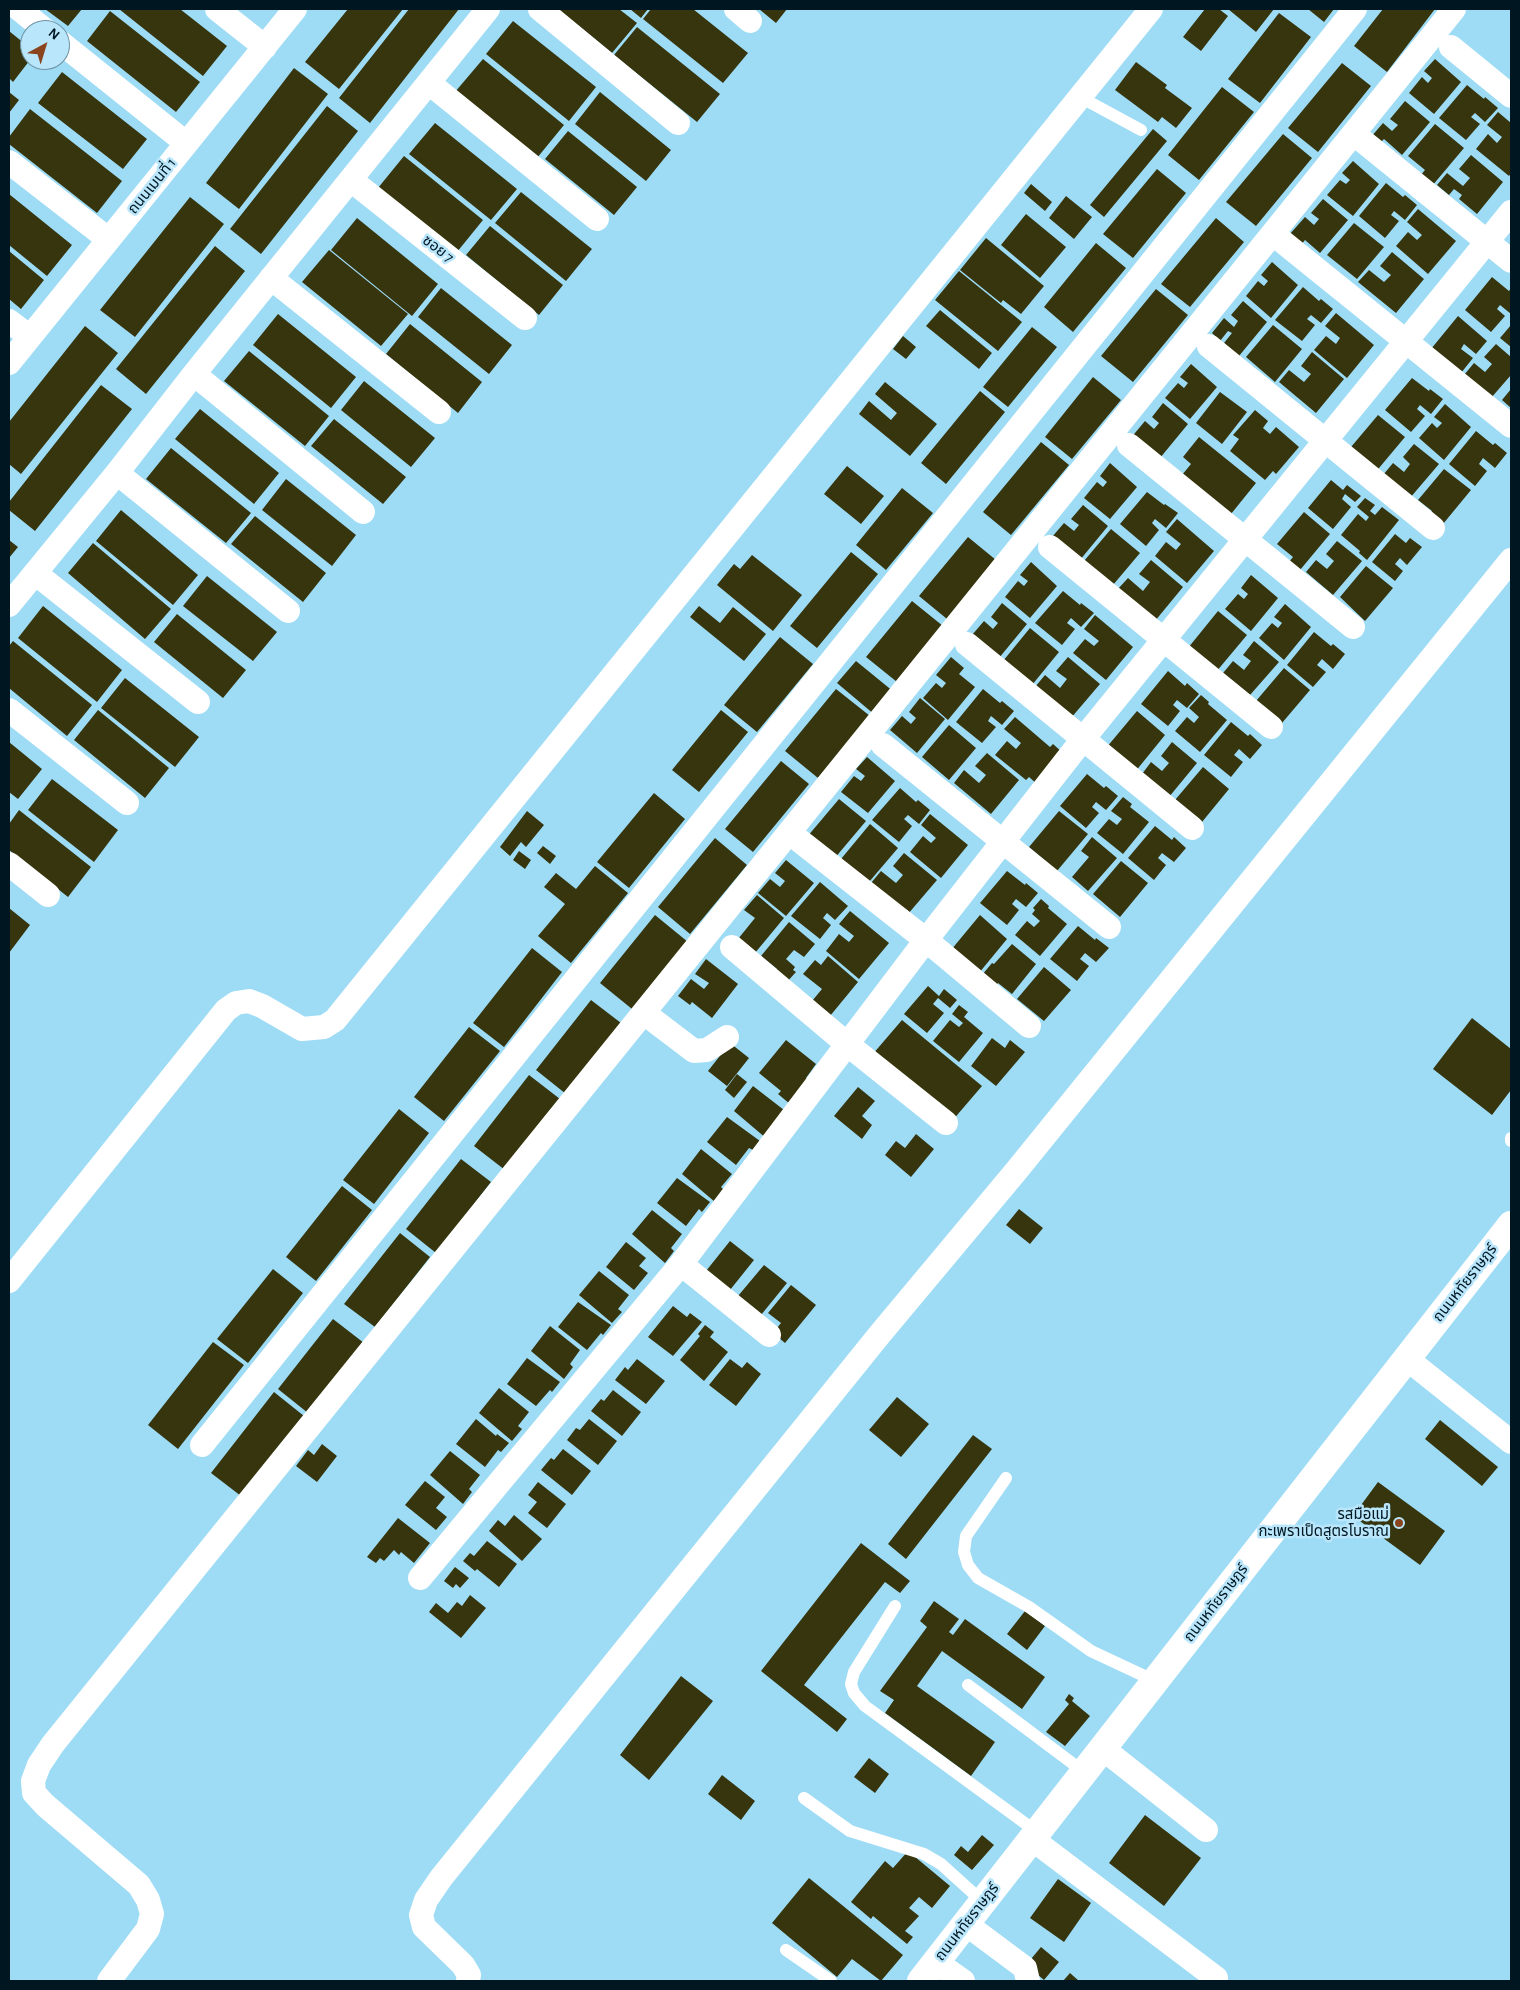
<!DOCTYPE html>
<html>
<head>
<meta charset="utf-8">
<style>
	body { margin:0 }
	#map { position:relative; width:1520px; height:1990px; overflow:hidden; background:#9edcf6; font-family:"Alegreya Sans",sans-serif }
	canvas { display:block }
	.frame { position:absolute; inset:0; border:10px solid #001721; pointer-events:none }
	.north { position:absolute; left:20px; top:20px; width:50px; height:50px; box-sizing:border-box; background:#b9e6fb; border:1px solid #6f93a4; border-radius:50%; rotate:39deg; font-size:14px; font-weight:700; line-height:20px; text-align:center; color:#001721 }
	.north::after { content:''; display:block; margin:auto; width:18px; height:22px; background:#8b451e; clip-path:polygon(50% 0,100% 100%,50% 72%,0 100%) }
</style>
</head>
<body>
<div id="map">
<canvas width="1520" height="1990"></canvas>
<div class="frame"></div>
<div class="north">N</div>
</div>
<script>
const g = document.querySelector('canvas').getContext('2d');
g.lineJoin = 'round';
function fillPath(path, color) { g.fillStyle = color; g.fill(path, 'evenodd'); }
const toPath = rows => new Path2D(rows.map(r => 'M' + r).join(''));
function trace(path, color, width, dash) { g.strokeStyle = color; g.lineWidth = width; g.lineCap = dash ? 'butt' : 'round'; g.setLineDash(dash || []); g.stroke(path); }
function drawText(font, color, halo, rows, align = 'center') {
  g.font = font + ' "Alegreya Sans","Noto Sans Thai",sans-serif'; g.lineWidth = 5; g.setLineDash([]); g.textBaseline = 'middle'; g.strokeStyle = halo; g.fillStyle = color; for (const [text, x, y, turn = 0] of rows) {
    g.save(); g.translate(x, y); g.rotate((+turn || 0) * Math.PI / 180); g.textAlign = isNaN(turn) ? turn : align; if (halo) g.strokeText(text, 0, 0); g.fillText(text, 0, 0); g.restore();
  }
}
const building = toPath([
	[45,9,82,9,68,26],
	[119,9,180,9,227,46,203,76],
	[348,9,403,9,339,89,305,62],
	[409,9,459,9,370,123,339,98],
	[558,9,619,9,637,23,612,53],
	[630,9,648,9,641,18],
	[651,9,693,9,748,53,723,83,643,19],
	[759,9,787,9,776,23],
	[1205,9,1219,9,1228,16,1201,51,1183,37],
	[1228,9,1274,9,1256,32],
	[1308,9,1334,9,1324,22],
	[1383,9,1435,9,1387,72,1354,46],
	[110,11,200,82,176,112,87,41],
	[1279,13,1311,37,1260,103,1228,79],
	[513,21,596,87,569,121,486,54],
	[637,27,720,94,697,122,614,55],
	[9,31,30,48,30,60,13,82,9,78],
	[483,59,564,125,537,158,455,92],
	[1435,59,1461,82,1434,114,1409,93,1422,77,1428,83,1432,78,1424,71],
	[1136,62,1167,85,1165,88,1192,108,1176,128,1162,117,1158,122,1115,90],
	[1342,63,1371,86,1318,152,1288,128],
	[294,68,328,94,239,209,206,183],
	[62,72,147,139,123,169,38,103],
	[1467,85,1484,99,1485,97,1498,108,1485,122,1475,113,1471,117,1480,124,1466,140,1439,118],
	[1222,87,1254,112,1199,180,1168,155],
	[9,92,19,100,9,113],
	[600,92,671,150,646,181,575,124],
	[1405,101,1430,122,1402,155,1384,139,1379,144,1371,137,1383,123,1392,131,1398,125,1390,119],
	[327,106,358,131,261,254,230,229],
	[30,109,122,181,97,213,9,144,9,137],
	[1498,112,1511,123,1511,173,1509,176,1476,149,1488,134,1497,143,1502,137,1487,125],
	[435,123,517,189,491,220,409,154],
	[1435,124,1464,148,1432,186,1420,176,1425,170,1408,156],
	[1153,129,1167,141,1104,217,1090,205],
	[568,131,637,187,614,215,545,159],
	[1283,134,1312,158,1256,226,1226,202],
	[1471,155,1503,182,1477,214,1459,199,1462,195,1454,189,1449,195,1437,185,1447,173,1463,186,1470,178,1459,169],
	[404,156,483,220,457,252,378,188],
	[1353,161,1379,184,1353,216,1327,195,1340,180,1346,184,1350,180,1342,173],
	[1157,169,1186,193,1133,258,1103,234],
	[1386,183,1403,197,1405,195,1417,205,1405,220,1394,211,1391,215,1399,221,1385,238,1359,216],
	[1031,184,1052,202,1045,211,1024,193],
	[521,192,592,249,566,281,495,223],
	[9,194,72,245,47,276,9,245],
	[1066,196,1092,217,1074,239,1049,218],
	[190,197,224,224,135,337,100,310],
	[1323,199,1348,220,1320,253,1305,240,1301,245,1289,235,1305,217,1314,225,1319,219,1311,213],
	[1418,209,1456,241,1428,274,1396,246,1408,232,1417,240,1422,235,1407,222],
	[1026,214,1066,247,1040,278,1001,245],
	[357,218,438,284,412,316,331,250],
	[1216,218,1244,242,1190,307,1161,284],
	[1354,223,1384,247,1357,279,1327,255],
	[490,226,563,285,539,315,466,255],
	[986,238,1044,286,1021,314,1003,300,1001,303,960,270],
	[1096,243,1126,268,1073,332,1044,307],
	[215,246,245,271,146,394,116,369],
	[329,250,408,314,381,346,302,282],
	[9,251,44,280,21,309,9,299],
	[1392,252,1424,279,1396,313,1358,282,1369,270,1384,282,1391,275,1380,266],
	[1272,262,1298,285,1271,318,1246,296,1258,281,1264,286,1268,281,1261,275],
	[959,271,1022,322,998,351,935,300],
	[1492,277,1509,291,1511,288,1511,314,1500,305,1497,309,1505,316,1491,332,1465,310],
	[1303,287,1319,301,1321,299,1333,309,1321,323,1311,315,1307,319,1315,325,1302,341,1275,320],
	[441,288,512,345,489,374,418,317],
	[1156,289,1188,315,1133,382,1101,356],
	[1243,301,1267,322,1239,356,1224,343,1232,333,1228,331,1220,341,1212,333,1224,318,1234,327,1238,321,1231,315],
	[940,310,992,353,979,369,926,326],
	[1336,313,1374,345,1347,378,1314,350,1326,336,1336,344,1340,338,1325,326],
	[278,314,356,377,331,408,253,345],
	[1458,316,1487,341,1476,354,1464,344,1461,349,1473,358,1461,373,1431,349],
	[410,324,482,382,458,413,386,354],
	[1273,325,1302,349,1275,382,1246,357],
	[1511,325,1511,347,1500,338],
	[85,326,118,353,21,474,9,464,9,422],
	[1032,327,1057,347,1008,407,983,387],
	[903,336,916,347,906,359,893,349],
	[1496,344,1511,357,1511,375,1491,398,1464,375,1474,363,1485,372,1492,364,1484,357],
	[249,351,329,416,305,446,224,381],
	[1312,352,1344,379,1316,413,1279,382,1289,370,1304,382,1311,374,1301,366],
	[1191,364,1217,387,1190,419,1165,398,1178,383,1184,388,1188,383,1180,377],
	[1093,377,1121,400,1072,459,1045,437],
	[1412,378,1429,391,1430,389,1443,399,1431,414,1420,405,1417,409,1425,416,1411,432,1385,410],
	[364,381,435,438,411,467,341,410],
	[885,382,937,424,910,456,859,414,869,401,891,420,897,413,875,394],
	[101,385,132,409,35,531,9,510,9,502],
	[1511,389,1511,408,1502,400],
	[980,391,1005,412,946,484,921,463],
	[1220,392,1247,412,1222,444,1196,423],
	[1163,403,1188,424,1160,458,1130,439,1145,421,1154,429,1159,423,1152,417],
	[1445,404,1471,427,1444,460,1419,438,1432,423,1437,428,1442,423,1434,417],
	[200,409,279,473,254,504,175,439],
	[1255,410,1268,421,1263,428,1270,434,1276,427,1299,447,1276,474,1273,471,1265,480,1230,451,1239,439,1233,435],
	[1378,415,1405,437,1374,474,1351,447],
	[334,419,406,477,383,504,311,446],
	[1476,431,1493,445,1495,443,1507,453,1495,468,1483,458,1479,464,1487,471,1475,486,1449,464],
	[1199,437,1256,483,1231,514,1182,475,1191,464,1183,457],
	[1041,442,1069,465,1011,535,983,512],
	[1414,444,1439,464,1410,498,1383,475,1393,463,1404,472,1410,464,1403,457],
	[171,448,251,513,226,543,146,479],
	[1110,463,1137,487,1110,519,1084,498,1097,482,1103,487,1107,482,1100,476],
	[847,466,884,496,861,524,824,494],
	[1444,469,1471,490,1443,524,1430,513,1432,511,1418,500],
	[286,479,356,535,332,566,262,510],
	[1331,480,1343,490,1347,485,1361,496,1355,502,1345,494,1342,499,1351,507,1333,529,1308,508],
	[902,488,933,513,886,570,856,545],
	[1147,492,1164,505,1165,504,1178,513,1166,528,1155,519,1152,523,1159,530,1146,546,1120,524],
	[1365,498,1375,505,1370,511,1375,515,1382,507,1399,520,1367,560,1359,553,1360,551,1341,535,1358,514,1366,521,1369,517,1357,507],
	[1083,505,1108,526,1080,560,1052,537,1064,523,1074,531,1079,525,1071,519],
	[121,510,198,575,173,605,96,541],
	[1304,512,1330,534,1300,570,1289,562,1293,557,1277,544],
	[255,516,326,573,303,602,231,544],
	[1177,519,1214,551,1187,583,1155,556,1166,542,1176,550,1181,544,1166,532],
	[1111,529,1140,553,1113,585,1084,561],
	[1395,534,1406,543,1410,538,1422,547,1407,565,1400,558,1395,564,1403,571,1395,581,1372,562],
	[968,537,996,560,947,619,919,596],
	[9,540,18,547,9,558],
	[1337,541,1362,561,1333,595,1306,572,1316,560,1327,569,1334,561,1326,554],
	[93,543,171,609,145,639,68,573],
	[851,552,878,574,817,648,790,626],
	[752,555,802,595,773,631,717,585,734,564,740,569],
	[1151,560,1183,587,1155,621,1117,590,1128,578,1143,591,1150,582,1139,574],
	[1031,562,1057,586,1030,618,1005,597,1018,581,1024,586,1028,581,1020,575],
	[1366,566,1393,588,1365,621,1340,597],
	[1251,575,1278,598,1251,631,1225,609,1238,594,1244,599,1248,594,1241,588],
	[207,576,277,632,253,661,183,606],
	[1063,591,1080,605,1081,603,1094,613,1081,627,1071,618,1067,623,1075,629,1062,645,1035,623],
	[912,601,943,626,897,682,866,657],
	[1002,603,1027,624,999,658,972,635,984,621,993,629,998,623,991,617],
	[1285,604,1311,627,1284,660,1259,638,1272,623,1278,628,1282,623,1274,617],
	[43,606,122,670,97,702,18,638],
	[699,606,720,623,733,607,766,634,744,661,690,617],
	[1218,611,1247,635,1216,672,1188,648],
	[177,614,246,670,223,698,154,642],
	[1095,615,1133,647,1106,680,1073,653,1085,639,1094,646,1099,641,1084,629],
	[1030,628,1059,652,1032,685,1003,661],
	[1314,632,1331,646,1333,644,1345,654,1333,669,1322,659,1317,665,1326,672,1313,687,1287,665],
	[780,637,813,664,757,732,724,705],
	[13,641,92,705,67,736,9,688,9,646],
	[1254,641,1279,662,1250,695,1223,673,1233,661,1244,670,1251,661,1243,655],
	[951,657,964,668,959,674,975,687,948,720,923,698,936,683,942,688,946,683,936,675],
	[1068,657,1100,684,1071,718,1035,687,1045,675,1060,688,1067,679,1056,671],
	[856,661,894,692,875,715,837,683],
	[1284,668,1310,690,1282,723,1256,701],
	[1168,671,1185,686,1187,683,1199,694,1187,708,1177,700,1173,705,1180,711,1168,726,1141,704],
	[125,678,199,737,175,767,101,708],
	[836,689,870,716,818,778,785,751],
	[983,689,1000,703,1002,701,1014,711,1002,725,991,716,988,721,996,727,982,743,956,722],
	[1201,695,1209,702,1208,704,1227,720,1200,752,1175,731,1187,717,1194,723,1199,717,1189,708],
	[920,698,945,719,917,753,890,730,902,716,911,724,916,718,909,712],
	[98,710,169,768,145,798,74,740],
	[721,710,748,732,699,792,672,770],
	[1137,711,1165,735,1135,772,1106,748],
	[1015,717,1050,747,1053,744,1063,753,1037,784,1029,777,1026,780,995,755,1007,741,1016,749,1021,743,1004,729],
	[1231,722,1248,736,1250,734,1262,745,1250,759,1239,749,1234,755,1243,762,1231,777,1204,755],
	[949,725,976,748,949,780,922,757],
	[9,742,42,769,18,799,9,792],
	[1172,742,1197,763,1169,797,1142,774,1151,762,1162,771,1169,763,1161,756],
	[987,753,1019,780,991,814,954,783,964,770,979,783,986,775,975,766],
	[867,757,895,781,868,813,841,792,854,776,861,781,865,776,856,769],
	[781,761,809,784,753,852,725,829],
	[1203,767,1229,789,1202,822,1175,800],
	[1087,774,1104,788,1106,786,1118,796,1106,810,1096,802,1092,807,1099,813,1086,828,1060,806],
	[52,779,118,830,94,862,28,810],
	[900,788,916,802,918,800,930,810,919,824,908,815,904,819,912,826,899,842,872,820],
	[654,793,685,819,629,888,597,862],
	[1123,797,1132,804,1130,807,1149,822,1123,854,1097,833,1109,819,1117,825,1122,819,1111,811],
	[839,799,866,821,834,859,807,837],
	[19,810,91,867,68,897,9,850,9,824],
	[527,811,544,825,526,847,521,842,510,856,500,847],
	[1059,811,1088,834,1057,871,1029,847],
	[930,814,968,845,941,878,910,852,923,836,931,843,936,838,921,825],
	[870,824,898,848,869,882,841,859],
	[1155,826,1172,840,1174,837,1186,848,1174,862,1162,853,1158,858,1166,865,1154,880,1128,858],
	[1092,837,1117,858,1088,891,1072,877,1089,857,1081,851],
	[715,838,747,865,690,934,658,907],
	[543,846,556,856,550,864,537,853],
	[519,851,531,860,525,869,513,860],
	[904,853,937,880,908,914,871,883,881,871,896,883,903,875,893,866],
	[786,860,814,883,786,916,758,893,770,879,780,887,785,881,775,873],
	[1121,861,1148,883,1120,917,1093,894],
	[595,866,628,893,571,963,538,936,565,904,544,887,556,873,576,889],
	[1007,871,1025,885,1026,883,1038,893,1026,907,1016,899,1012,904,1019,910,1007,925,980,903],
	[820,882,848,906,835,920,827,913,823,918,831,925,820,939,791,916],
	[757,895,784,918,755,953,738,939,755,918,744,910],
	[1041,899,1049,906,1048,908,1067,924,1040,956,1015,935,1027,921,1034,927,1040,921,1032,914,1035,910,1033,908],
	[9,908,30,925,9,953],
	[850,911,889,943,859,979,826,951,839,934,849,942,854,936,839,924],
	[655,915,688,942,632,1009,600,983],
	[980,915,1007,939,979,973,951,950],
	[789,922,815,944,804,957,794,950,786,959,795,967,793,970,796,972,786,983,774,973,777,969,761,956],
	[1078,926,1095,940,1096,938,1109,948,1096,962,1085,953,1080,959,1089,966,1077,981,1050,959],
	[1012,944,1036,964,1012,994,998,983,990,993,977,981,992,963,994,964],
	[532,948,562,972,504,1047,473,1023],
	[828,956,858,982,830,1016,812,1001,822,989,803,974,815,960,821,965],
	[706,959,738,984,712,1018,692,1002,690,1005,678,996,691,979,704,989,709,983,695,974],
	[1044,967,1071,990,1044,1021,1017,999],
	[928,986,939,996,944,989,957,1000,950,1008,938,998,933,1004,944,1013,927,1033,904,1014],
	[591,1000,621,1023,566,1094,536,1070],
	[959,1005,968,1012,964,1017,983,1033,959,1062,933,1041,950,1020,959,1027,963,1023,952,1014],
	[1472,1018,1511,1049,1511,1090,1492,1115,1433,1069],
	[902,1020,982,1086,952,1121,872,1055],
	[469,1027,500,1051,444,1121,414,1097],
	[992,1038,1005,1048,1010,1040,1025,1052,996,1086,971,1066],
	[786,1040,816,1064,806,1078,809,1080,790,1104,778,1094,781,1091,759,1073],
	[730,1043,749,1058,727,1086,708,1071],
	[737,1074,747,1082,734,1098,725,1090],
	[529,1075,560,1099,505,1170,474,1146],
	[753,1086,784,1110,767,1139,734,1111],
	[858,1087,875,1101,862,1116,872,1125,862,1139,834,1116],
	[399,1109,429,1133,374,1204,343,1180],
	[727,1117,760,1141,753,1150,749,1148,736,1165,707,1142],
	[916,1134,934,1149,911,1177,885,1155,896,1141,905,1148],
	[701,1149,732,1174,721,1187,724,1190,715,1202,682,1174],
	[461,1159,491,1182,436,1253,406,1229],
	[677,1178,710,1202,702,1212,699,1209,686,1226,657,1203],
	[342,1186,372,1210,316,1281,286,1257],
	[1019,1209,1043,1228,1030,1244,1006,1225],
	[652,1210,682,1234,671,1248,674,1251,665,1263,632,1234],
	[400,1233,430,1257,375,1327,344,1304],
	[730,1241,754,1260,730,1290,706,1271],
	[626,1242,646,1258,639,1266,648,1273,634,1290,606,1267],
	[764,1265,787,1283,761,1315,738,1296],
	[273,1269,303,1293,248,1363,217,1339],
	[599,1271,629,1295,618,1309,622,1312,612,1323,579,1295],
	[791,1285,816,1305,785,1343,773,1333,781,1323,768,1313],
	[578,1302,611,1325,603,1335,601,1333,587,1350,558,1327],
	[673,1306,687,1317,690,1313,702,1322,673,1356,648,1337],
	[333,1319,364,1343,308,1413,278,1389],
	[705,1325,714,1332,710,1337,728,1352,704,1381,680,1360,700,1336,698,1334],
	[550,1326,580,1350,570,1364,573,1367,564,1379,531,1351],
	[213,1342,244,1365,178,1449,148,1425],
	[527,1358,560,1382,552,1392,550,1390,536,1406,507,1384],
	[637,1359,665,1381,646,1404,615,1380,625,1367,628,1370],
	[730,1359,742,1368,747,1362,761,1374,736,1406,709,1385],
	[499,1388,529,1412,518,1426,522,1429,512,1441,479,1413],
	[613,1390,641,1412,622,1436,591,1411,601,1399,604,1401],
	[274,1392,304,1416,241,1496,211,1473],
	[897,1397,929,1424,901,1457,869,1430],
	[476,1419,496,1436,497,1434,509,1443,501,1452,498,1450,485,1467,456,1444],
	[589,1419,617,1441,598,1465,567,1440,576,1428,580,1430],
	[1440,1420,1498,1467,1482,1486,1425,1439],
	[973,1435,992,1449,906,1559,888,1544],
	[322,1444,337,1456,317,1482,296,1466,308,1450,314,1455],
	[563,1449,591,1471,572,1495,541,1470,551,1458,554,1460],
	[450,1451,480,1475,469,1489,472,1492,463,1504,430,1475],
	[425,1481,445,1497,436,1508,447,1517,436,1530,405,1505],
	[538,1482,566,1504,547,1528,528,1513,537,1502,528,1495],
	[1378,1482,1445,1531,1420,1565,1353,1516],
	[514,1515,542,1539,522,1561,489,1531,498,1520,505,1526],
	[398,1518,430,1543,414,1563,401,1552,399,1555,394,1550,384,1561,380,1558,376,1563,367,1557],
	[487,1541,517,1564,499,1587,477,1569,475,1571,463,1561,470,1553,474,1556],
	[861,1543,910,1581,900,1593,885,1582,804,1685,847,1719,837,1732,761,1671],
	[455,1567,469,1578,460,1588,456,1584,453,1588,444,1581],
	[470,1595,486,1608,461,1638,429,1612,436,1603,448,1613,457,1602,462,1606],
	[934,1601,959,1619,949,1632,953,1635,965,1619,1045,1677,1022,1709,942,1651,917,1686,995,1742,971,1776,885,1713,894,1700,880,1691,927,1627,920,1621],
	[1025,1611,1045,1626,1027,1650,1007,1634],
	[681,1676,713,1701,649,1780,620,1755],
	[1069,1694,1074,1698,1072,1701,1090,1716,1065,1746,1046,1732,1069,1704,1065,1700],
	[869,1758,889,1774,875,1793,854,1777],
	[722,1775,755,1801,741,1820,708,1794],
	[1145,1815,1201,1858,1164,1906,1109,1863],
	[982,1835,994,1845,972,1870,954,1855,961,1846,968,1852],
	[908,1851,950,1886,932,1908,919,1897,909,1908,919,1916,905,1931,913,1937,907,1944,873,1916,871,1919,851,1902,885,1861,893,1868],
	[809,1878,903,1955,881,1981,852,1959,837,1977,772,1923],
	[1058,1879,1091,1903,1064,1942,1030,1918],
	[1041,1947,1059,1962,1044,1980,1026,1965],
	[1070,1973,1079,1981,1063,1981]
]);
const lane = toPath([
	[1080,97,1141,130],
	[1511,1138,1511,1141],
	[1006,1478,966,1536,964,1552,968,1565,978,1578,1029,1607,1091,1651,1155,1681],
	[895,1606,854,1672,851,1684,854,1693,865,1706,1037,1832],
	[968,1685,1084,1772],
	[804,1798,850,1831,924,1854,941,1864,983,1902],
	[786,1950,831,1981]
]);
const street = toPath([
	[19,9,45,30],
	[217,9,265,47],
	[540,9,678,123],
	[736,9,750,21],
	[60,42,186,143],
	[1451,47,1511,96],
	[429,83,597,219],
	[1364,142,1511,261],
	[9,162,108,239],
	[351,180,525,318],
	[1283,242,1511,426],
	[271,278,439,412],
	[9,321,30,337],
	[1209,346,1433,528],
	[9,363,295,9],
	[194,374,363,512],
	[1129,445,1353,627],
	[117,473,288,611],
	[1050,547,1271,727],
	[35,573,198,702],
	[9,605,117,473,194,374,488,9],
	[967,644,1192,828],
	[9,710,127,803],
	[883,745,1109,927],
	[800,841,926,940,1029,1026],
	[9,864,48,895],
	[732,947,847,1044,946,1123],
	[644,1013,694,1051,707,1050,727,1037],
	[681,1264,769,1335],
	[9,1281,226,1010,236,1003,249,1001,262,1006,302,1029,324,1027,335,1020,1151,9],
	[1406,1358,1511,1442],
	[202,1445,1355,9],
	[420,1578,681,1264,926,940,1083,739,1511,212],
	[1102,1748,1206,1830],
	[1032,1839,1216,1978],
	[966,1924,1025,1968,1028,1981],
	[936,1962,963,1981],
	[109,1981,148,1929,152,1914,148,1900,139,1885,45,1805,34,1793,33,1781,39,1765,53,1744,1454,9],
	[468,1981,469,1975,463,1965,424,1927,421,1915,426,1900,441,1878,880,1334,1017,1170,1511,560]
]);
const secondary = toPath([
	[921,1981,1511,1225]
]);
const markers = [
	[1399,1523,5,"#8b451e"]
];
const streetNames = [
	["ถนนเมนที่ 1",152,186,-51],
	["ซอย 7",438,249,38],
	["ถนนหทัยราษฎร์",1465,1283,-52],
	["ถนนหทัยราษฎร์",1216,1603,-52],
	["ถนนหทัยราษฎร์",967,1922,-52]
];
const poiNames = [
	["รสมือแม่",1389,1514],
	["กะเพราเป็ดสูตรโบราณ",1389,1531]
];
fillPath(building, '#36350e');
trace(lane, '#fff', 12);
trace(street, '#fff', 24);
trace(secondary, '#fff', 28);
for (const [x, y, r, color] of markers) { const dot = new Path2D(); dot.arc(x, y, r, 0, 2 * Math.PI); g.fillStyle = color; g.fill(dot); trace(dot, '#b9e6fb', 2); }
drawText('15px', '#001721', '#b9e6fb', streetNames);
drawText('15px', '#001721', '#b9e6fb', poiNames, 'right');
</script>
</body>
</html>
